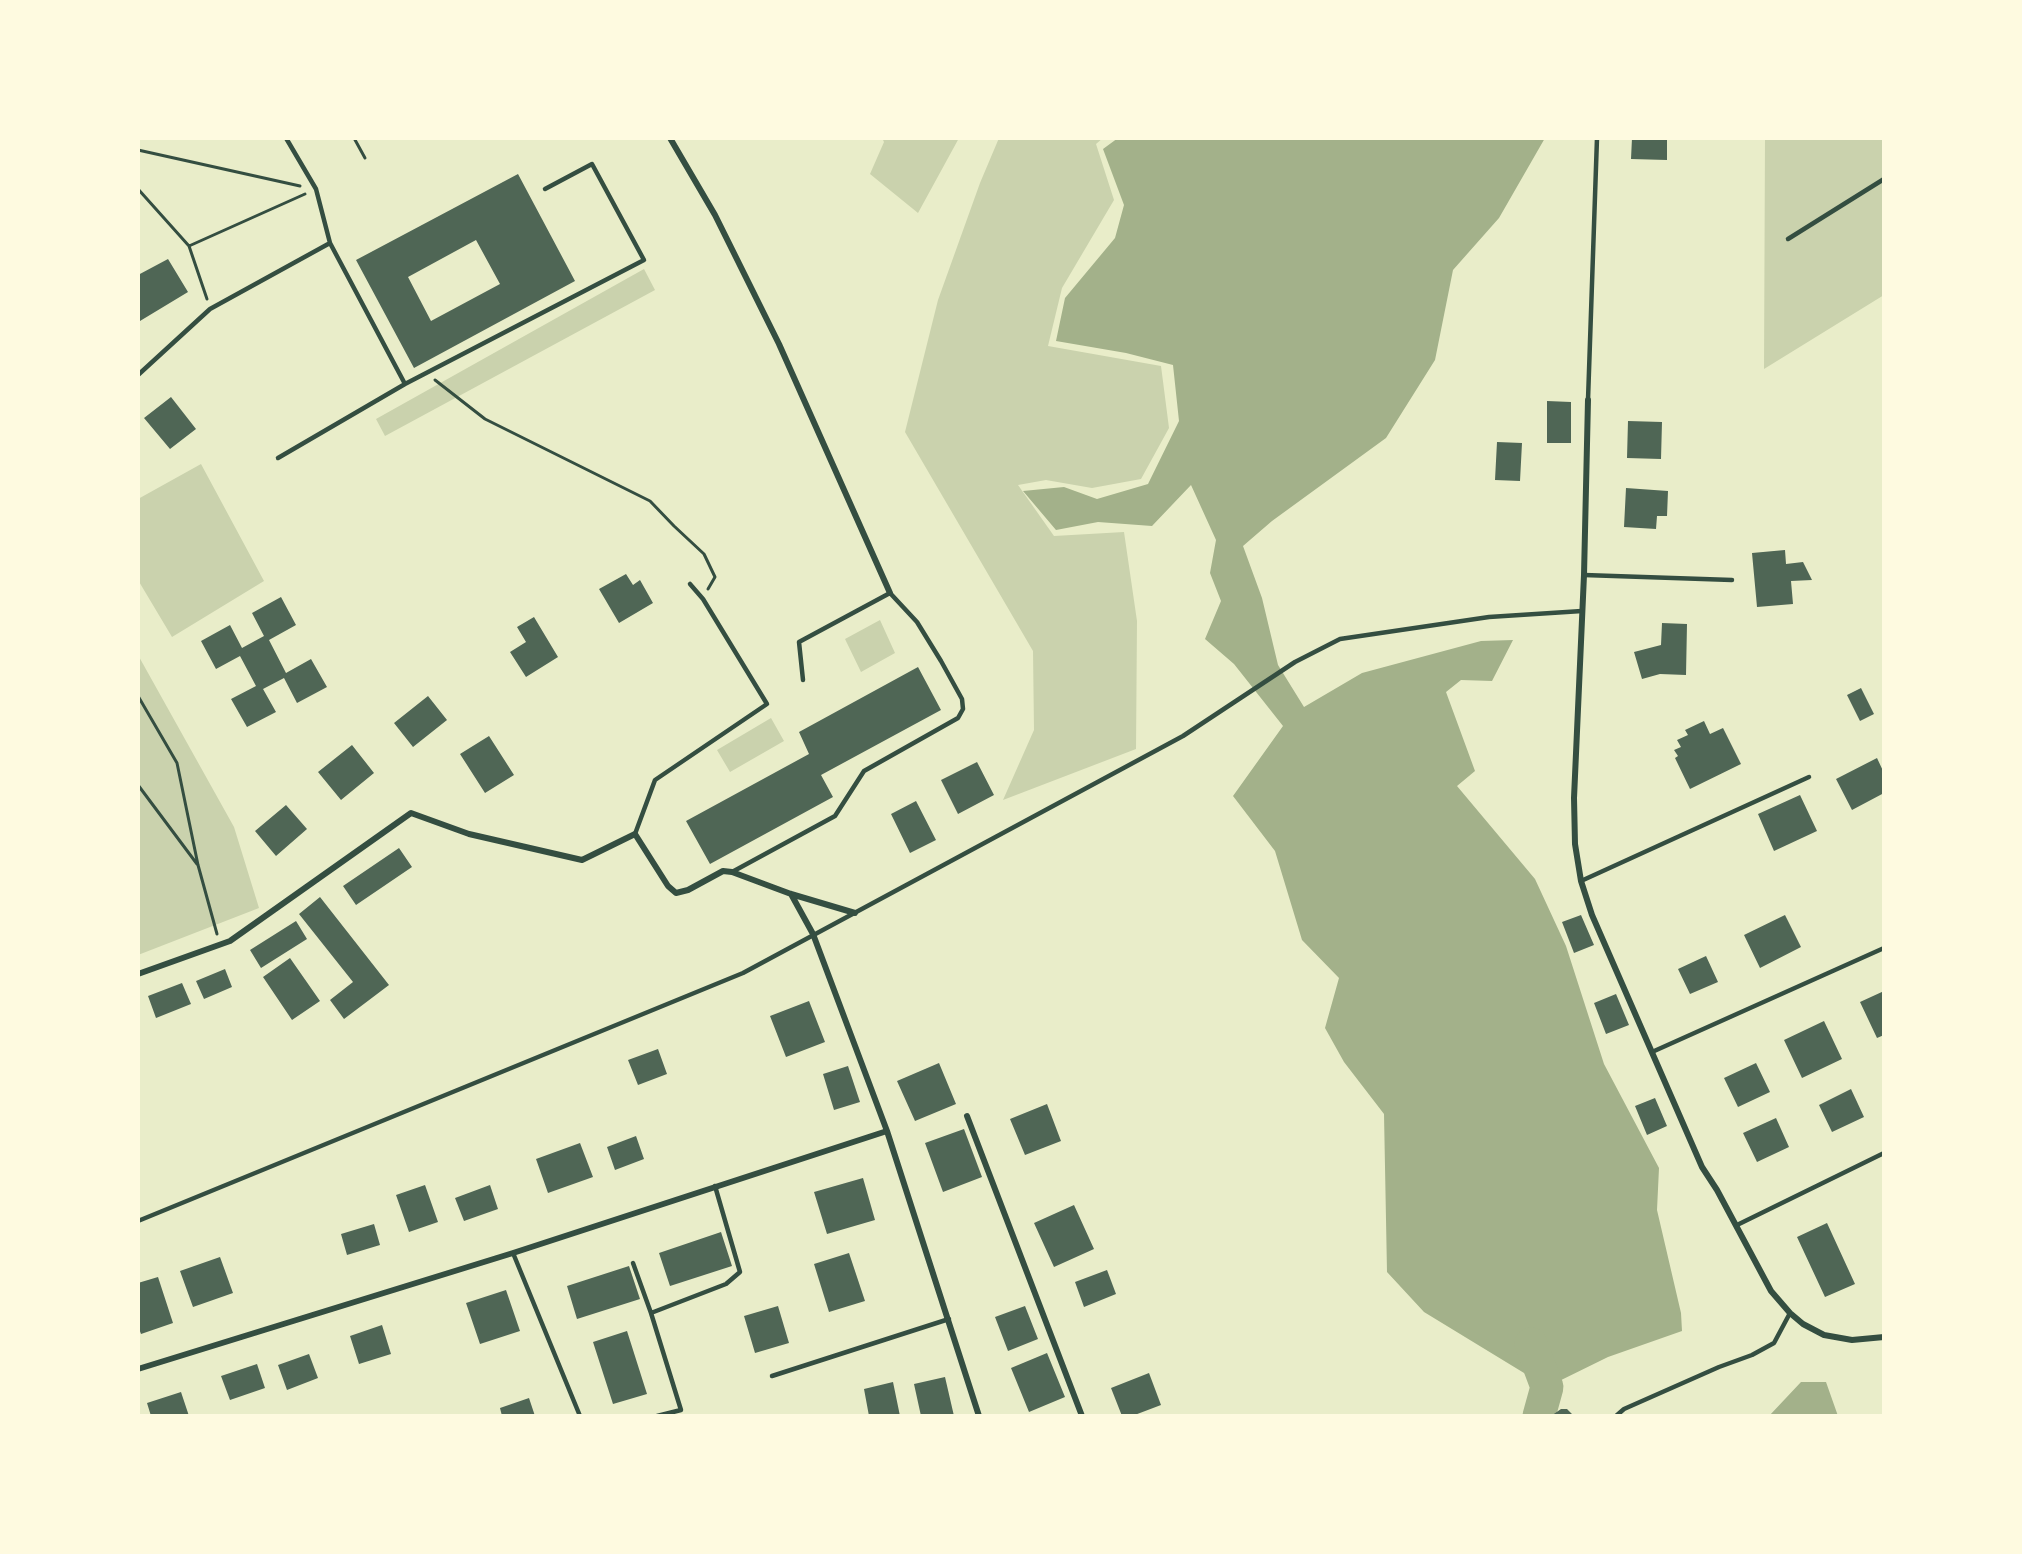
<!DOCTYPE html>
<html>
<head>
<meta charset="utf-8">
<style>
	body { margin:0 }
	#map { position:relative; width:2022px; height:1554px; overflow:hidden; background:#e9edc9; font-family:Barlow,sans-serif }
	canvas { display:block }
	.frame { position:absolute; inset:0; border:140px solid #fefae0; pointer-events:none }
</style>
</head>
<body>
<div id="map">
<canvas width="2022" height="1554"></canvas>
<div class="frame"></div>
</div>
<script>
const g = document.querySelector('canvas').getContext('2d');
g.lineJoin = 'round';
function fillPath(path, color) { g.fillStyle = color; g.fill(path, 'evenodd'); }
const toPath = rows => new Path2D(rows.map(r => 'M' + r).join(''));
function trace(path, color, width, dash) { g.strokeStyle = color; g.lineWidth = width; g.lineCap = dash ? 'butt' : 'round'; g.setLineDash(dash || []); g.stroke(path); }
const green = toPath([
	[882,138,959,138,918,213,870,174,884,142],
	[999,138,1103,138,1096,144,1114,200,1062,288,1048,346,1161,366,1169,428,1141,479,1092,488,1046,480,1018,485,1054,536,1124,532,1137,621,1136,749,1003,800,1034,730,1033,651,905,432,938,300,980,183],
	[1765,138,1884,138,1884,295,1764,369],
	[644,269,655,290,385,436,376,419],
	[201,464,264,581,172,637,138,580,138,499],
	[880,620,895,653,861,672,845,639],
	[138,655,234,827,259,908,138,955],
	[771,718,784,741,730,772,717,750]
]);
const water = toPath([
	[1118,138,1545,138,1499,218,1453,270,1435,360,1386,438,1272,521,1243,546,1262,598,1278,665,1304,707,1362,673,1481,641,1513,640,1492,681,1461,680,1446,692,1475,771,1457,786,1535,879,1566,946,1604,1064,1659,1168,1657,1210,1681,1313,1682,1331,1608,1357,1547,1387,1424,1312,1387,1272,1384,1114,1344,1062,1325,1028,1339,978,1302,940,1275,851,1233,796,1283,726,1234,664,1205,639,1221,601,1210,573,1216,540,1191,485,1152,526,1098,522,1056,530,1023,491,1064,487,1097,499,1148,484,1179,421,1173,365,1126,353,1056,341,1065,298,1115,238,1124,205,1103,149],
	[1801,1382,1826,1382,1838,1416,1769,1416]
]);
const river = toPath([
	[1531,1344,1547,1387,1539,1416]
]);
const building = toPath([
	[1632,138,1667,138,1667,160,1631,159],
	[518,174,575,281,414,368,356,260],
	[476,240,500,284,431,321,408,277],
	[168,259,188,292,140,321,138,316,138,275],
	[171,397,196,429,170,449,144,418],
	[1547,401,1571,402,1571,443,1547,443],
	[1628,421,1662,422,1661,459,1627,458],
	[1497,442,1522,443,1520,481,1495,480],
	[1626,488,1668,491,1667,516,1657,516,1656,529,1624,527],
	[1785,550,1786,564,1803,562,1812,580,1791,581,1793,604,1757,607,1752,553],
	[626,574,633,585,640,580,653,603,619,623,599,589],
	[281,597,296,625,269,640,286,673,311,659,327,687,297,703,284,678,263,689,276,712,247,727,231,699,256,686,240,656,216,669,201,641,230,625,242,648,264,636,252,613],
	[534,617,558,657,526,677,510,652,526,642,517,627],
	[1662,623,1687,624,1686,675,1660,674,1642,679,1634,652,1661,645],
	[918,667,941,710,821,775,833,797,710,864,686,821,809,754,799,732],
	[1861,688,1874,714,1860,721,1847,695],
	[428,696,447,720,413,747,394,723],
	[1704,721,1710,734,1723,728,1741,764,1690,789,1675,758,1678,756,1674,750,1681,747,1677,740,1688,735,1685,730],
	[489,736,514,775,485,793,460,754],
	[352,745,374,773,341,800,318,772],
	[1877,758,1884,773,1884,793,1852,810,1836,779],
	[977,762,994,795,958,814,941,780],
	[1800,795,1817,831,1774,851,1758,814],
	[916,801,936,840,910,853,891,814],
	[286,805,307,829,276,856,255,831],
	[399,848,412,867,356,905,343,886],
	[320,897,389,985,344,1019,330,1000,353,982,299,914],
	[1581,915,1594,945,1574,953,1562,922],
	[1785,915,1801,947,1760,968,1744,935],
	[296,921,307,939,261,968,250,950],
	[1706,956,1718,982,1690,994,1678,969],
	[290,958,320,1001,292,1020,263,977],
	[225,969,232,987,204,999,196,981],
	[182,983,191,1004,156,1018,148,996],
	[1884,991,1884,1035,1877,1038,1860,1002],
	[1616,994,1629,1025,1606,1034,1594,1003],
	[809,1001,825,1042,786,1057,770,1016],
	[1824,1021,1842,1059,1802,1078,1784,1040],
	[658,1049,667,1074,638,1085,628,1060],
	[939,1063,956,1104,915,1121,897,1081],
	[1756,1063,1770,1092,1738,1107,1724,1078],
	[848,1066,860,1102,834,1110,823,1074],
	[1851,1089,1864,1117,1832,1132,1819,1105],
	[1655,1098,1667,1126,1647,1135,1635,1106],
	[1047,1104,1061,1141,1025,1155,1010,1119],
	[1776,1118,1789,1147,1757,1162,1743,1133],
	[964,1129,982,1177,943,1192,925,1143],
	[636,1136,644,1159,615,1170,607,1147],
	[580,1143,593,1177,548,1193,536,1159],
	[863,1178,875,1220,827,1234,814,1192],
	[425,1185,438,1222,409,1232,396,1195],
	[490,1185,498,1209,464,1221,455,1198],
	[1074,1205,1094,1249,1054,1267,1034,1223],
	[1827,1223,1855,1284,1825,1297,1797,1237],
	[374,1224,380,1245,347,1255,341,1234],
	[721,1232,732,1266,670,1286,659,1253],
	[849,1253,865,1301,829,1312,814,1264],
	[220,1257,233,1293,193,1307,180,1271],
	[629,1266,640,1299,577,1319,567,1286],
	[1107,1270,1116,1294,1084,1307,1075,1282],
	[158,1277,173,1323,141,1334,138,1326,138,1283],
	[506,1290,520,1331,480,1344,466,1303],
	[778,1306,789,1343,755,1353,744,1316],
	[1025,1306,1038,1339,1008,1351,995,1317],
	[382,1325,391,1354,359,1364,350,1336],
	[627,1331,647,1394,613,1404,593,1342],
	[1047,1353,1065,1397,1029,1412,1011,1368],
	[309,1354,318,1378,287,1390,278,1365],
	[257,1364,265,1388,230,1400,221,1376],
	[1149,1373,1161,1405,1132,1416,1122,1416,1111,1388],
	[945,1377,954,1416,921,1416,914,1384],
	[893,1382,900,1416,869,1416,864,1389],
	[181,1392,189,1416,151,1416,147,1403],
	[529,1398,535,1416,502,1416,500,1408],
	[1561,1409,1567,1409,1574,1416,1551,1416]
]);
const path = toPath([
	[354,138,365,158],
	[138,150,300,186],
	[138,189,189,246,305,194],
	[189,246,207,299],
	[435,380,485,419,650,501,674,526,704,554,715,577,708,589],
	[138,696,177,763,198,865,217,934],
	[138,785,197,864]
]);
const service = toPath([
	[286,138,316,189,330,243,405,384],
	[1788,239,1884,179],
	[138,375,210,309,330,243],
	[1588,400,1597,138],
	[278,458,405,384,644,260,592,164,545,189],
	[1584,575,1732,580],
	[635,834,655,780,767,704,703,599,690,584],
	[732,872,835,816,864,771,958,718,963,709,962,699,941,661,917,622,890,593,799,642,803,680],
	[1581,881,1809,777],
	[1652,1052,1884,948],
	[138,1221,743,973,1183,736,1295,662,1340,639,1489,617,1582,611],
	[1737,1225,1884,1153],
	[513,1253,580,1416],
	[633,1263,651,1313],
	[772,1376,949,1319],
	[657,1416,681,1410,651,1313,726,1284,740,1272,715,1186],
	[1616,1416,1624,1409,1719,1367,1752,1355,1774,1343,1790,1313]
]);
const minor = toPath([
	[670,138,715,215,779,344,890,593],
	[1588,400,1584,575,1574,798,1575,844,1581,881,1592,915,1702,1167,1717,1190,1771,1291,1790,1313,1803,1324,1824,1335,1852,1340,1884,1337],
	[791,894,813,934,887,1131,979,1416],
	[138,974,230,941,411,813,469,834,582,860,635,834,668,886,676,893,688,890,723,871,732,872,791,894,855,913],
	[967,1116,1082,1416],
	[138,1369,513,1253,887,1131]
]);
fillPath(green, '#cad2ad');
fillPath(water, '#a3b18a');
trace(river, '#a3b18a', 33);
fillPath(building, '#4f6655');
trace(path, '#344e41', 3);
trace(service, '#344e41', 4.5);
trace(minor, '#344e41', 6);
</script>
</body>
</html>
